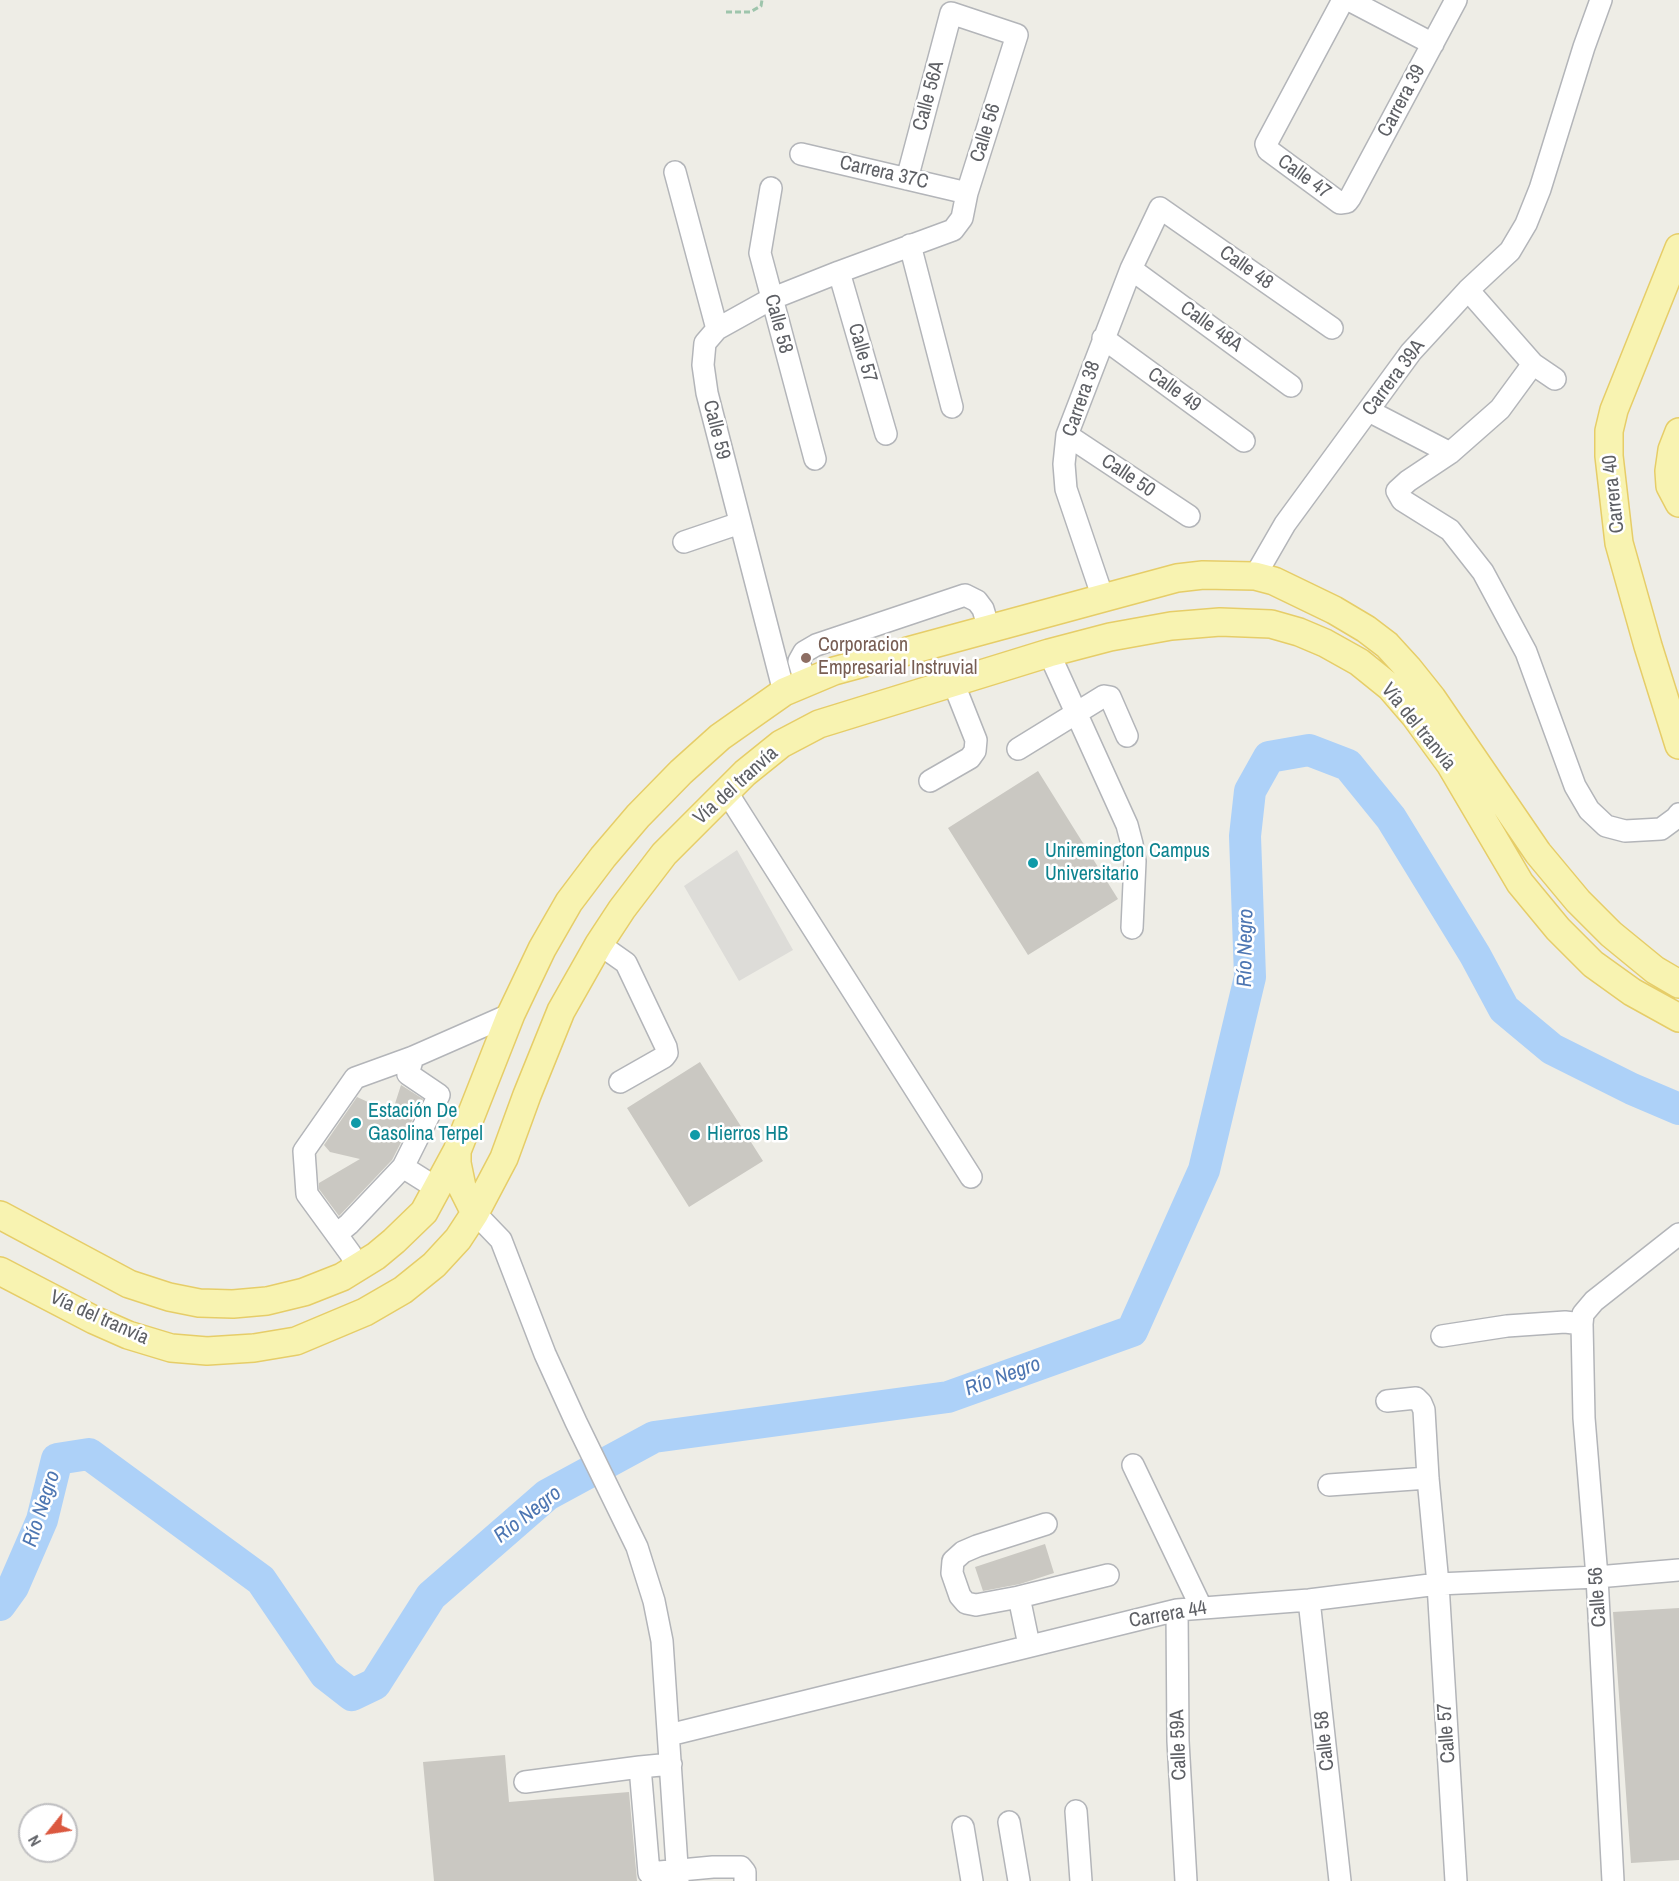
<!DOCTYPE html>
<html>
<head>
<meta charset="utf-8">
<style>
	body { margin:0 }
	#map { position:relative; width:1679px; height:1881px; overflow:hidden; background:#eeede6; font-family:"Archivo Narrow",sans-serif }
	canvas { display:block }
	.north { position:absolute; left:18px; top:1803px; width:60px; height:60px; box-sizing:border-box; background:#fff; border:2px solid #bfbfc1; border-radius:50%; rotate:240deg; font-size:16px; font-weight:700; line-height:24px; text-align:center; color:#5e6065 }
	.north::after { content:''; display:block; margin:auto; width:21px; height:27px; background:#db583f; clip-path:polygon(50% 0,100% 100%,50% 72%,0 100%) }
</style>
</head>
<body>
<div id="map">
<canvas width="1679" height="1881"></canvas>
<div class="north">N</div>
</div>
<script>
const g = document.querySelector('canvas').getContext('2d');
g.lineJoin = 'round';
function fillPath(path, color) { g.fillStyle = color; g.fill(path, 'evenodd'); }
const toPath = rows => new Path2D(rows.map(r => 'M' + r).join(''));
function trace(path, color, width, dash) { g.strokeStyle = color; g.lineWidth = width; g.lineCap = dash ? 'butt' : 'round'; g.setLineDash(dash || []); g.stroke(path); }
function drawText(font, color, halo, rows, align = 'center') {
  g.font = font + ' "Archivo Narrow",sans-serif'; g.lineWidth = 5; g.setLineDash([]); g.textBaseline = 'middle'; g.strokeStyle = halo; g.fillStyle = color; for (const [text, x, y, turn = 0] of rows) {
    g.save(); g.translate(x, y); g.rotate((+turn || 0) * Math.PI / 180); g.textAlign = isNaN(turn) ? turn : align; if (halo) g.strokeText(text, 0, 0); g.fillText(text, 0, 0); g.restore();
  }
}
const industrial = toPath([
	[737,850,793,950,739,981,684,886]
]);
const river = toPath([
	[0,1605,13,1587,42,1520,57,1459,89,1454,261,1580,325,1674,352,1695,375,1684,431,1596,547,1495,654,1437,948,1397,1132,1331,1204,1170,1250,977,1245,836,1250,791,1269,757,1309,750,1348,765,1391,818,1475,955,1504,1009,1552,1049,1632,1089,1679,1109]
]);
const building = toPath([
	[1038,771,1118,899,1028,955,948,828],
	[700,1062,763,1161,689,1207,627,1108],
	[401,1085,423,1099,392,1160,339,1216,319,1189,319,1183,360,1159,330,1152,324,1145,357,1097,392,1113],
	[1045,1544,1054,1573,1020,1584,983,1591,975,1567],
	[1679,1608,1679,1860,1631,1863,1613,1612],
	[505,1755,509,1802,629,1792,637,1881,434,1881,423,1762]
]);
const path = toPath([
	[726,12,750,12,761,6,762,0]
]);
const minor = toPath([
	[1343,0,1266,144,1268,150,1340,203,1347,202,1350,198,1456,0],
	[1349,0,1433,44],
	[801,154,967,193],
	[675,172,717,329],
	[771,188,760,253,815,459],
	[910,245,952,407],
	[1131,269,1291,386],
	[839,272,886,434],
	[1468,290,1533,364,1555,379],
	[1103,338,1244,441],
	[1533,364,1500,409,1450,453,1408,481,1397,491,1402,500,1450,530,1483,572,1526,652,1575,786,1589,810,1606,826,1625,831,1661,829,1676,818,1679,814],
	[1369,411,1450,453],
	[1067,435,1189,516],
	[684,542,740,523],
	[1255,576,1285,524,1411,352,1468,290,1510,251,1526,224,1540,189,1584,47,1601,0],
	[1103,598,1066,489,1064,464,1067,435,1131,269,1160,208,1332,328],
	[1049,653,1127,825,1132,844,1135,861,1132,928],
	[805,682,799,661,804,652,816,645,965,595,977,601,983,609,989,629],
	[784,692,707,393,703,365,705,343,717,329,771,299,839,272,953,230,962,218,967,193,1017,35,951,13,907,179],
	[1018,749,1104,696,1110,697,1127,736],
	[930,781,970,758,975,751,976,740,953,682],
	[726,791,971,1177],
	[599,944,626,963,666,1047,667,1053,664,1057,620,1082],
	[403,1167,438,1189],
	[475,1213,501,1240,545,1354,576,1422,637,1547,654,1601,662,1641,678,1881],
	[337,1234,349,1224,403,1167,439,1095,408,1074,413,1057],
	[358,1267,350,1253,307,1194,304,1151,355,1078,413,1057,511,1014],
	[1442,1336,1507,1326,1565,1322,1582,1324],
	[1387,1401,1416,1398,1421,1403,1424,1410,1428,1478,1438,1584,1456,1881],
	[1133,1465,1201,1607],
	[1329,1485,1428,1478],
	[1019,1597,1108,1575],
	[1309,1600,1340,1881],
	[1177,1610,1178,1741,1186,1881],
	[1029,1645,1019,1597,976,1605,966,1603,960,1596,952,1573,953,1561,963,1552,977,1546,1046,1524],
	[669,1735,1177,1610,1309,1600,1438,1584,1597,1577,1679,1570],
	[671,1764,640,1767,649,1873,713,1867,741,1867,745,1872,745,1881],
	[525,1782,640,1767],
	[1076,1811,1081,1881],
	[1009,1822,1019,1881],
	[963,1827,972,1881],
	[1613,1881,1597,1577,1584,1418,1582,1324,1583,1314,1594,1301,1679,1234]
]);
const major = toPath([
	[1679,248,1614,410,1609,431,1609,456,1619,543,1648,646,1679,745],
	[1679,432,1672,450,1669,471,1670,486,1679,503],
	[457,1151,457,1163,462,1187,475,1213],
	[0,1215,129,1284,169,1297,199,1303,233,1304,267,1301,304,1292,342,1277,376,1256,394,1241,424,1212,457,1151,511,1014,542,949,569,902,603,857,638,816,681,772,720,737,784,692,834,671,1103,598,1177,578,1203,575,1255,576,1274,581,1334,610,1366,629,1387,645,1408,668,1432,698,1538,853,1578,901,1611,934,1655,970,1679,984],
	[0,1271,94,1320,128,1335,171,1348,207,1351,254,1348,296,1341,365,1312,403,1290,434,1265,458,1239,475,1213,504,1158,527,1095,561,1011,599,944,622,909,664,854,745,773,781,744,819,724,1049,653,1110,637,1171,626,1220,622,1271,624,1299,632,1325,643,1359,662,1390,687,1415,716,1450,764,1520,883,1558,929,1593,964,1632,992,1679,1018]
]);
const markers = [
	[806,658,6,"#8d6e63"],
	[1033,863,6,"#0f9aa8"],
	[356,1123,6,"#0f9aa8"],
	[695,1135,6,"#0f9aa8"]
];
const streetNames = [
	["Calle 56A",929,96,-75],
	["Carrera 39",1402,101,-62],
	["Calle 56",986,133,-73],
	["Carrera 37C",884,173,13],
	["Calle 47",1304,177,36],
	["Calle 48",1246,268,35],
	["Calle 58",778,324,75],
	["Calle 48A",1211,327,36],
	["Calle 57",862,353,74],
	["Carrera 39A",1394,378,-53],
	["Calle 49",1174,390,36],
	["Carrera 38",1082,399,-71],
	["Calle 59",716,430,76],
	["Calle 50",1128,476,34],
	["Carrera 40",1614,494,-96],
	["Vía del tranvía",1418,727,51],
	["Vía del tranvía",736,786,-42],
	["Vía del tranvía",99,1318,24],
	["Calle 56",1598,1597,-94],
	["Carrera 44",1168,1615,-10],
	["Calle 57",1447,1733,-94],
	["Calle 58",1325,1741,-96],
	["Calle 59A",1179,1745,-92]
];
const educationNames = [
	["Corporacion",818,646],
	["Empresarial Instruvial",818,669]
];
const cultureNames = [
	["Uniremington Campus",1045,852],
	["Universitario",1045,875],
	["Estación De",368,1112],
	["Gasolina Terpel",368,1135],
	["Hierros HB",707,1135]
];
const waterNames = [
	["Río Negro",1246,948,-89],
	["Río Negro",1003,1377,-20],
	["Río Negro",42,1509,-72],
	["Río Negro",528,1515,-38]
];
fillPath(industrial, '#dddcd8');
trace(river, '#add1f8', 32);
fillPath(building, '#cac8c2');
trace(minor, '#b3b5b9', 24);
trace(major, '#e6cd68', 30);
trace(path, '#9ec5ac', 3, [6, 3]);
trace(minor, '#fff', 21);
trace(major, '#f8f3b1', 27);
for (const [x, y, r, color] of markers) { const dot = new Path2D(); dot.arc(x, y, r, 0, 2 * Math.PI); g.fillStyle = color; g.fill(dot); trace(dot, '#fff', 2); }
drawText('20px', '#5e6065', '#fff', streetNames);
drawText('20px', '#785e54', '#fff', educationNames, 'left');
drawText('20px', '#0d838f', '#fff', cultureNames, 'left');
drawText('italic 21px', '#4d76b2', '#fff', waterNames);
</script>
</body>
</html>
